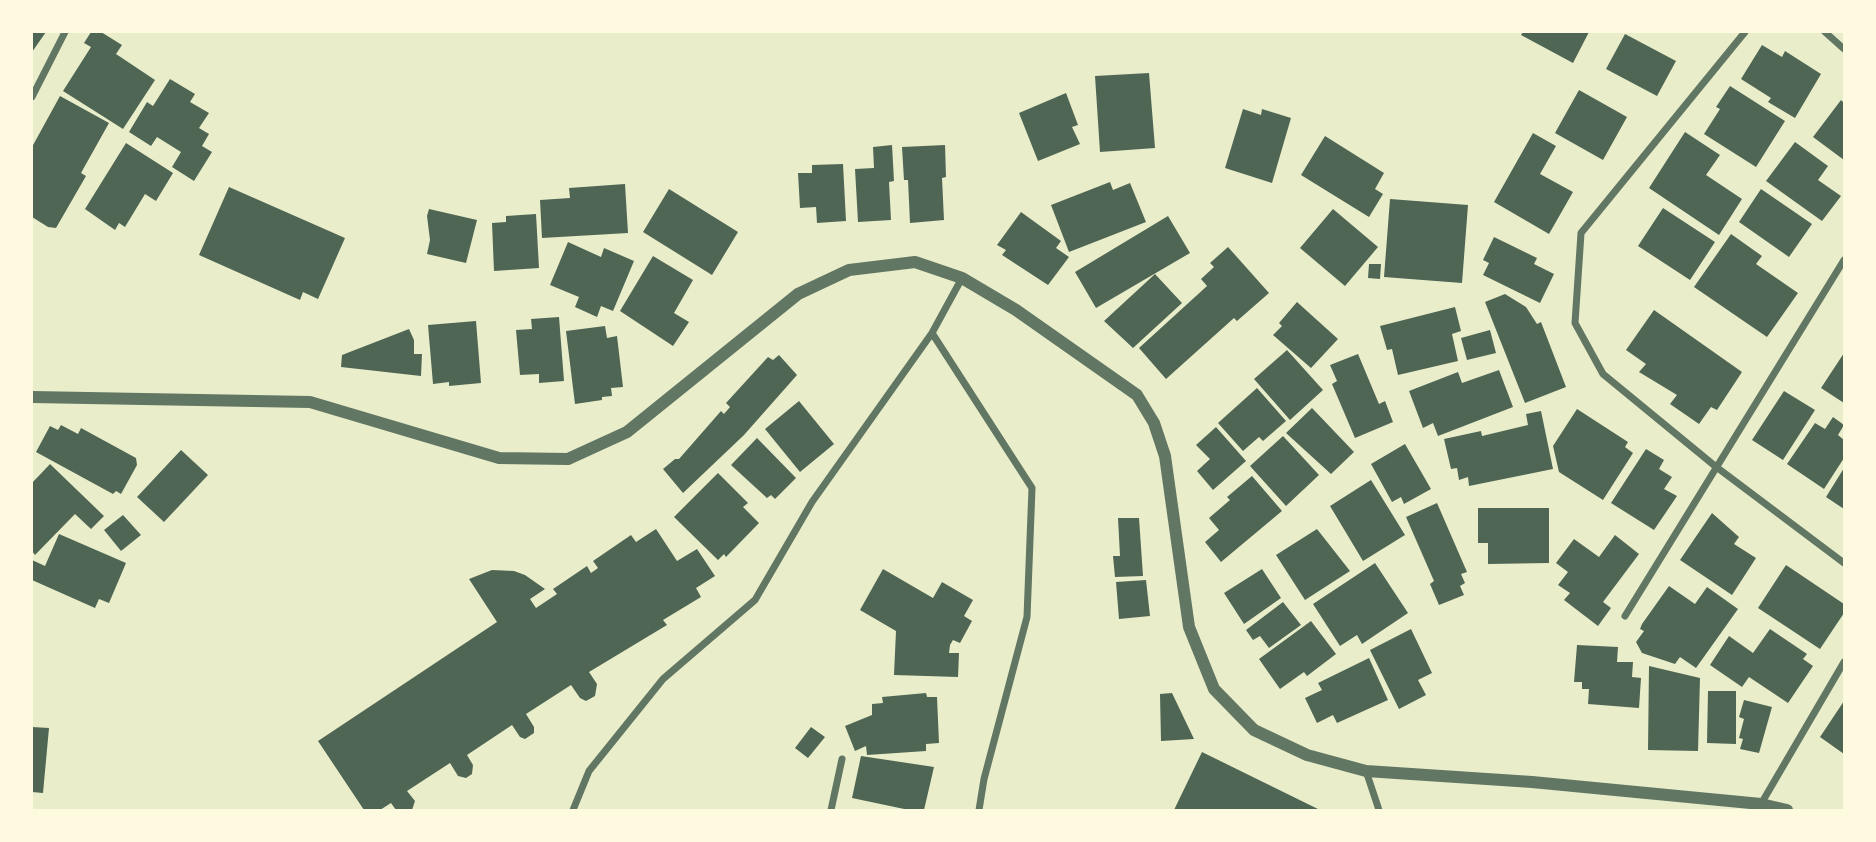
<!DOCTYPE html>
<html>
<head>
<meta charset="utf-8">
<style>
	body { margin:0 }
	#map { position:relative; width:1876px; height:842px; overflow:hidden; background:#e9edc9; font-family:"IBM Plex Sans",sans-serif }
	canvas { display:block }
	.frame { position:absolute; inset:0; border:33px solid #fefae0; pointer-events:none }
</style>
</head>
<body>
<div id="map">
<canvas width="1876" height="842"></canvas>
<div class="frame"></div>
</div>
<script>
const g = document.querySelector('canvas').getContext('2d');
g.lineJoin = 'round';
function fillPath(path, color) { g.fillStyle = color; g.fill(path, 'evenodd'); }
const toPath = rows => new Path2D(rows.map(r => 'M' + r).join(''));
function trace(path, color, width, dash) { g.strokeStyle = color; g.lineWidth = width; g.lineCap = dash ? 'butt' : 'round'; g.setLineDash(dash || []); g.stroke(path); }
const building = toPath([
	[32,32,46,32,32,52],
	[91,32,101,32,122,45,116,54,155,80,123,129,63,91,91,47,84,43],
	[1523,32,1589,32,1573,63,1521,35],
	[1625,34,1676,61,1657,96,1606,69],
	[1762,45,1782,57,1785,51,1821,74,1795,118,1768,102,1771,98,1741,79],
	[1149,73,1155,148,1100,152,1095,76],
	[170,79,195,94,190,102,209,113,199,128,209,134,202,146,212,152,194,181,172,167,181,152,157,137,151,146,129,132,147,102,153,106],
	[1730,86,1785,121,1756,167,1704,134,1720,109,1716,107],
	[1579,90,1627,117,1603,160,1555,133],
	[1066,93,1078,125,1072,127,1080,144,1038,161,1019,113],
	[60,96,109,123,81,173,86,176,56,228,48,227,32,217,32,147],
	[1841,100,1844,103,1844,160,1813,137],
	[1243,109,1261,115,1262,109,1291,118,1272,183,1225,168],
	[1685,132,1720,155,1706,175,1742,199,1719,235,1649,188],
	[1533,133,1556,146,1540,174,1573,192,1549,234,1494,202],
	[1325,136,1384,173,1375,189,1383,194,1369,217,1301,175],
	[1795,142,1828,166,1818,180,1841,196,1822,221,1766,181],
	[126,143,173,173,156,201,145,194,125,227,119,223,115,230,85,209],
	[892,145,894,181,889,182,891,220,858,222,855,169,874,168,873,147],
	[945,145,946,177,942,178,944,220,910,223,908,180,904,180,902,147],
	[843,164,846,221,817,223,816,207,800,208,798,173,812,173,812,165],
	[1110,182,1113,190,1130,183,1146,222,1069,252,1051,205],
	[625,184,628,233,542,238,540,200,570,198,569,188],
	[229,187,345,238,318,299,303,292,300,300,199,255],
	[669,189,738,232,712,275,643,232],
	[1761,189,1812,224,1789,257,1739,222],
	[1390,199,1468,205,1462,283,1384,277],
	[1663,208,1715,242,1690,280,1638,246],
	[429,209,477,220,466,263,427,254,430,240,427,216],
	[1333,209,1378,247,1345,286,1300,248],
	[1021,212,1061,241,1056,248,1069,257,1048,285,1002,255,1006,250,997,245],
	[536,214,539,268,494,271,492,223,506,222,506,216],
	[1168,216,1190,253,1096,308,1075,272],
	[1731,234,1762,256,1756,264,1798,293,1767,337,1694,287],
	[1494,237,1537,258,1534,264,1554,274,1540,303,1483,275,1489,263,1483,260],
	[568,242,601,257,604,248,634,261,613,311,601,306,597,317,575,307,579,297,550,285],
	[1228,247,1269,293,1237,321,1234,318,1166,379,1139,348,1207,286,1201,279,1214,267,1210,263],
	[653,256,693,280,674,313,689,322,673,346,620,311],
	[1369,264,1381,264,1380,279,1368,278],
	[1155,274,1182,303,1133,348,1104,321],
	[1505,294,1526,307,1537,324,1541,322,1566,387,1525,403,1485,302],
	[1297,302,1338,339,1311,368,1273,335,1282,326,1279,323],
	[1455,307,1461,331,1452,334,1458,361,1398,375,1392,349,1387,350,1380,326],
	[1654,310,1742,372,1717,410,1711,407,1699,424,1670,404,1677,395,1639,372,1646,364,1626,350],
	[559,317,564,381,539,383,539,374,520,375,516,330,532,329,531,319],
	[476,321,481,383,449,386,449,382,433,384,428,325],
	[605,326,607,338,617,336,623,387,611,388,612,396,602,397,602,400,575,404,566,331],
	[409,329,414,340,414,354,422,354,421,376,341,367,342,355],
	[1490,330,1496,353,1467,360,1461,338],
	[1287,350,1323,390,1290,420,1254,379],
	[1844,353,1844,403,1821,388],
	[1358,354,1379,404,1385,401,1393,422,1355,438,1332,384,1337,381,1330,365],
	[779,355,797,375,744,435,683,493,663,469,675,459,679,459,721,411,724,414,730,407,726,403,768,357,773,360],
	[1499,370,1513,407,1438,436,1433,423,1423,428,1409,391,1458,372,1462,383],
	[1257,388,1286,421,1263,441,1259,437,1243,451,1218,423],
	[1784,391,1815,410,1783,460,1752,440],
	[799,401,834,444,800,472,765,429],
	[1312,408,1354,452,1331,474,1286,433],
	[1577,409,1628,442,1625,447,1633,453,1603,500,1559,472,1553,446],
	[1541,411,1553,469,1469,486,1468,477,1459,480,1457,468,1451,469,1444,439,1481,431,1482,436,1528,425,1526,414],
	[1833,417,1844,425,1838,435,1844,440,1844,458,1824,489,1787,464,1815,423,1825,429],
	[61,425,78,434,81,428,136,458,137,465,121,494,116,491,113,494,36,452,50,426,58,430],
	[1216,427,1246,461,1213,490,1197,471,1210,459,1196,445],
	[1283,436,1319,475,1286,506,1250,466],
	[757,438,796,478,775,499,771,495,767,498,731,465],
	[1405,444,1431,489,1404,504,1401,497,1392,502,1371,464],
	[1646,449,1664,460,1659,469,1672,477,1664,489,1677,496,1654,530,1611,503],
	[181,450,208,475,164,522,137,497],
	[50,464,104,516,91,529,75,514,35,555,32,551,32,483],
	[1844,468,1844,509,1826,497],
	[718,473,748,503,743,507,759,523,726,557,724,554,718,560,674,517],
	[1252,476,1282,511,1221,562,1205,542,1219,530,1209,518,1230,500,1227,497],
	[1371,480,1405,535,1363,561,1330,506],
	[1437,503,1467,572,1461,574,1465,583,1460,586,1464,595,1439,605,1430,584,1434,581,1406,517],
	[1478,508,1549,508,1549,563,1488,564,1488,543,1478,543],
	[1712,513,1739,537,1734,544,1756,558,1732,595,1680,560],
	[123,515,141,535,121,551,104,530],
	[1118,518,1139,518,1143,576,1115,577,1113,556,1120,556],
	[656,529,677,561,697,549,715,576,696,588,701,597,663,620,667,625,589,672,597,684,595,696,586,701,580,698,571,685,526,714,534,727,534,733,525,739,520,737,512,725,467,755,473,765,472,774,466,778,458,776,450,763,407,791,415,801,412,810,396,810,391,803,380,810,364,810,318,741,497,622,469,579,492,570,514,571,525,575,545,589,530,599,536,608,557,594,553,589,587,566,591,573,598,568,593,561,631,535,636,542],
	[1317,529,1350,571,1305,600,1276,555],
	[59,534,126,563,109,603,99,599,95,608,32,580,32,560,45,566],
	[1615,535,1639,554,1603,602,1611,608,1598,626,1564,600,1570,593,1558,585,1568,572,1556,563,1574,539,1599,557],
	[1375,563,1408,613,1362,644,1357,635,1340,646,1313,604],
	[1786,565,1844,604,1844,613,1820,649,1758,608],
	[883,569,933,598,942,582,973,600,964,616,972,621,960,643,953,640,950,645,949,653,959,653,958,677,894,675,896,631,860,610],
	[1262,569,1281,598,1244,624,1224,593],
	[1146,580,1150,616,1119,619,1116,582],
	[1669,586,1695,604,1707,587,1738,609,1696,668,1680,657,1675,664,1642,653,1636,642,1644,631,1640,629,1642,624],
	[1283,602,1301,625,1269,648,1260,636,1253,640,1246,630],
	[1311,621,1336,654,1307,676,1304,672,1280,689,1259,659],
	[1411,629,1432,673,1418,680,1426,695,1399,709,1370,650],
	[1770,629,1807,654,1803,659,1813,666,1788,703,1749,677,1742,687,1710,665,1729,636,1753,653],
	[1577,645,1618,647,1617,662,1633,662,1632,677,1641,678,1639,708,1588,704,1589,689,1582,689,1582,682,1574,682],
	[1369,658,1388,700,1337,723,1333,715,1317,723,1305,698,1322,690,1318,683],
	[1649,666,1700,678,1698,751,1648,750],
	[1708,691,1736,691,1736,744,1707,743],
	[926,693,927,697,937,697,939,743,926,744,926,751,867,755,866,746,855,751,845,726,872,715,872,704,883,703,882,697],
	[1172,693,1194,739,1161,741,1160,694],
	[1744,700,1772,707,1759,753,1740,749,1743,739,1739,738,1744,719,1739,717],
	[1844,701,1844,754,1820,737],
	[32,727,49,728,43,793,32,792],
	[811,727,825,737,808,758,795,748],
	[1202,752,1320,810,1174,810],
	[861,756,934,767,924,810,909,810,852,798]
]);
const minor = toPath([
	[1745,32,1581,233,1575,323,1603,374,1715,466,1844,563],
	[1825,32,1844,49],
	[32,97,65,32],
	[962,278,932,333,1032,488,1027,617,984,779,979,810],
	[1625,616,1844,260],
	[1366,771,1379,810],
	[1761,804,1844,662],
	[573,810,589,771,663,679,755,600,812,502,932,333],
	[831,810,842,759]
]);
const tertiary = toPath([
	[32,397,310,402,499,458,568,459,627,432,798,294,849,270,915,262,962,278,1016,310,1137,395,1154,423,1165,456,1189,627,1214,689,1254,730,1307,755,1366,771,1532,782,1761,804,1787,810]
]);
fillPath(building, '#4f6655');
trace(minor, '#617663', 7);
trace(tertiary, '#617663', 12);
</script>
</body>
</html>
